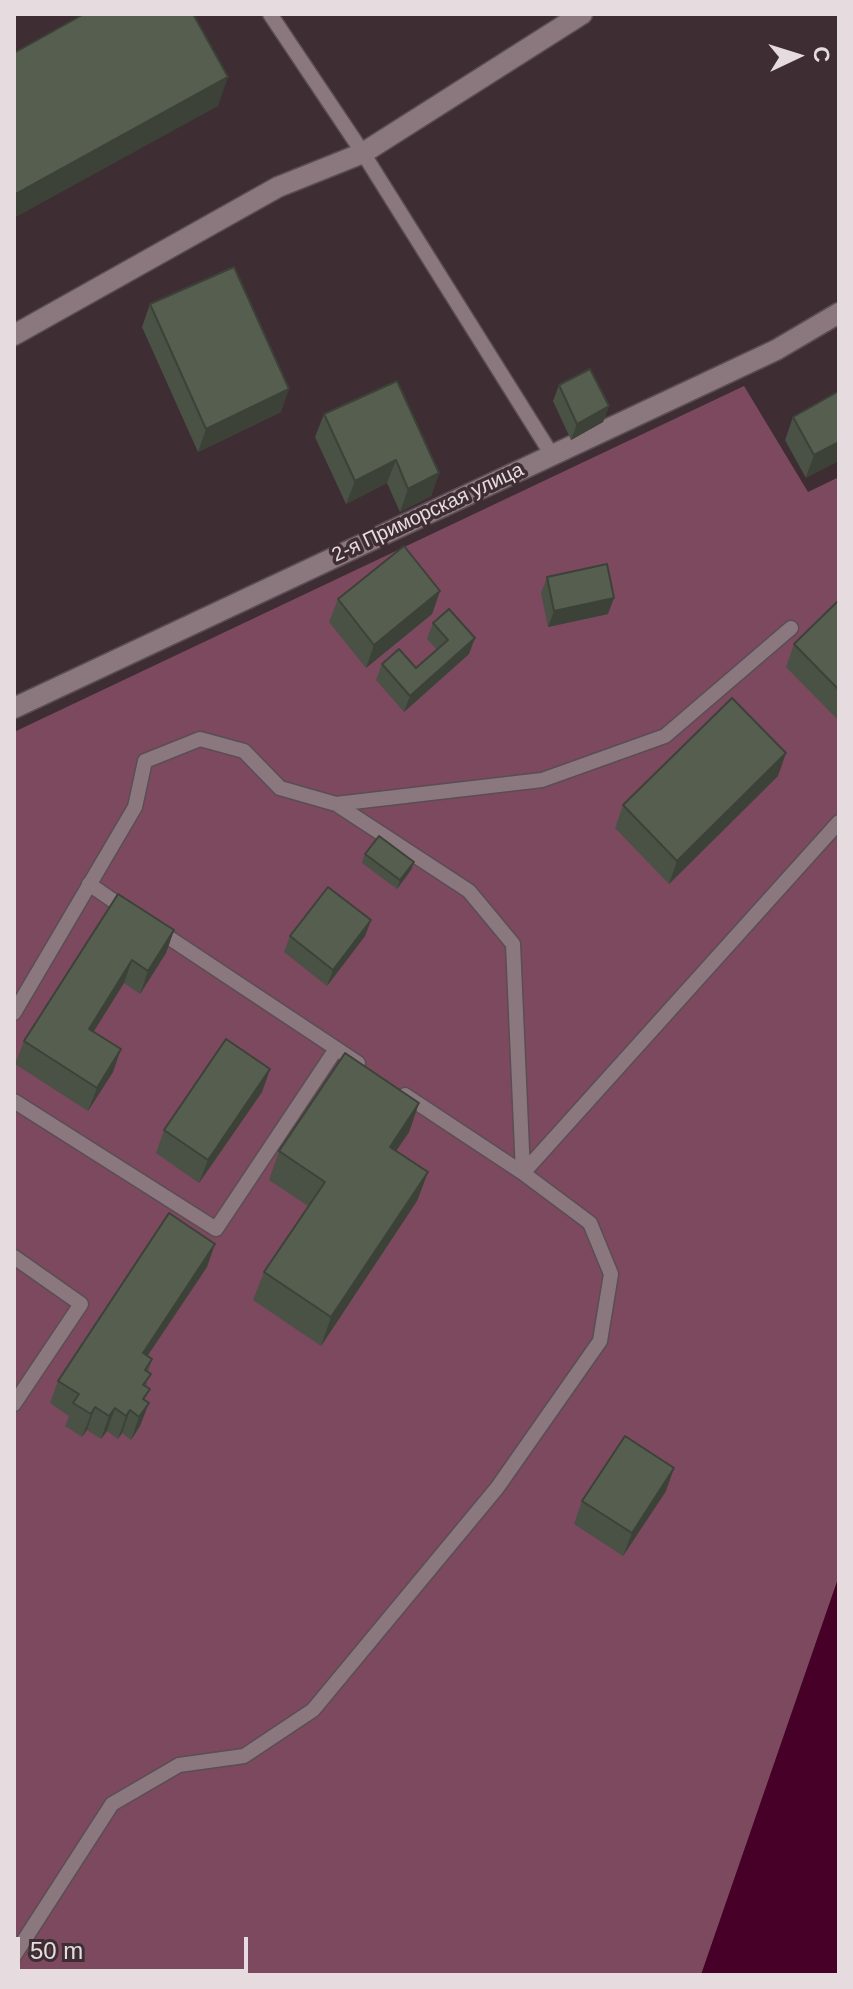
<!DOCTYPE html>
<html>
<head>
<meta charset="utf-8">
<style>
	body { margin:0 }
	#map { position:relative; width:853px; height:1989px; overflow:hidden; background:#3e2e34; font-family:Arial,sans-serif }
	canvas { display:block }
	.frame { position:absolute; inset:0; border:16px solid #e6dcdf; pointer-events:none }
	.north { position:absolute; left:757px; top:16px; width:80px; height:80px; -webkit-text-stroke:6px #3e2e34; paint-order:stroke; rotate:86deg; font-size:22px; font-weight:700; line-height:32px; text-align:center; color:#e6dcdf }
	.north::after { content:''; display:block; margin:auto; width:28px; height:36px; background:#e6dcdf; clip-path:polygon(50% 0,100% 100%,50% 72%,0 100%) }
	.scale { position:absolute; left:16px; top:1937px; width:232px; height:36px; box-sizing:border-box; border:4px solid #e6dcdf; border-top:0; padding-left:10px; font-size:24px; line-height:28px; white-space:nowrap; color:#e6dcdf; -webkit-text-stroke:6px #3e2e34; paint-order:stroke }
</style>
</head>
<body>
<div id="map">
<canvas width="853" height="1989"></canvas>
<div class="frame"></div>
<div class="north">С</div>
<div class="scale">50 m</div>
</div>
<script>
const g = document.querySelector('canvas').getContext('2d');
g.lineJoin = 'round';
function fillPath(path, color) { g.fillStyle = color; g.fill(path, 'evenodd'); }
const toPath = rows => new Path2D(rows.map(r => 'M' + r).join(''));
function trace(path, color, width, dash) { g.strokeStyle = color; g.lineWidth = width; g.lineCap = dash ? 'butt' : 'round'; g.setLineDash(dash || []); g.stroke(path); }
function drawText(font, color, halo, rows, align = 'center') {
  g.font = font + ' Arial,sans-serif'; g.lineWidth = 7; g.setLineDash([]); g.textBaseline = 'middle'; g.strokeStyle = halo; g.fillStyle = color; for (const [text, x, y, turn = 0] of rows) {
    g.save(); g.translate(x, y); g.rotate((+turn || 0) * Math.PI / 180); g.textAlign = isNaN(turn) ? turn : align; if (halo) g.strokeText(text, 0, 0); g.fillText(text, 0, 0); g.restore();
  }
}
const green = toPath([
	[744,386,808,492,839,477,839,1576,701,1975,14,1975,14,732]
]);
const water = toPath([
	[839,1576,839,1975,701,1975]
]);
const lane = toPath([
	[270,14,363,153,552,455],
	[336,804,542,780,665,736,791,628],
	[89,884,128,911],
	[156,929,358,1063],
	[14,1013,135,807,145,761,200,739,244,751,280,788,336,804,469,891,513,944,523,1173,590,1223,611,1274,600,1341,497,1488,313,1710,244,1756,179,1765,112,1804,14,1956],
	[405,1095,523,1173,839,822],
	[14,1101,216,1229,336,1049],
	[14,1257,81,1304,14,1404]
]);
const street = toPath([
	[14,335,278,187,363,153,582,14],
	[14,708,776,350,839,313]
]);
const wall = toPath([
	[150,304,281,412,198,452,142,327],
	[559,385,609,406,603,422,571,440,553,401],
	[839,391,806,478,785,440,793,417],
	[324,414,439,473,431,496,400,512,387,483,346,504,315,437],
	[547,577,608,614,548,627,541,593],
	[440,591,432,614,366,668,329,622,338,599],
	[839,600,839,721,786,667,794,644],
	[433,623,469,654,404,712,376,680,382,664,416,668,437,650,427,639],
	[778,776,669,884,615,828,623,805],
	[365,854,414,862,411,870,397,889,362,863],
	[371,920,365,936,327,986,284,952,290,936],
	[174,930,166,953,140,994,124,983,93,1031,113,1072,88,1111,15,1064,24,1041],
	[270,1069,262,1092,199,1183,156,1153,164,1130],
	[419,1103,409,1132,396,1151,428,1172,417,1201,321,1346,253,1300,264,1272,308,1206,269,1180,279,1151],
	[207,1267,147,1356,152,1359,148,1372,145,1401,140,1426,131,1440,122,1433,118,1439,107,1431,101,1439,87,1430,82,1437,65,1426,69,1416,50,1403,58,1381],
	[666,1491,623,1556,574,1524,582,1501]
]);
const shadedWall = toPath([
	[228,77,218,106,14,218,14,195],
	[289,389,281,412,198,452,206,429],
	[609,406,603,422,571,440,577,424],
	[839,442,839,461,806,478,814,455],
	[396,460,387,483,346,504,355,481],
	[439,473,431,496,400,512,408,489],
	[440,591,432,614,366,668,374,645],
	[614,598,608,614,548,627,554,611],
	[475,638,469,654,404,712,410,696],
	[786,753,778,776,669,884,677,861],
	[414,862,411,870,397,889,400,880],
	[371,920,365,936,327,986,333,970],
	[174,930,166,953,140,994,148,971],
	[132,960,124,983,81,1052,89,1029],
	[121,1049,113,1072,88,1111,97,1088],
	[270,1069,262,1092,199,1183,208,1160],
	[419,1103,409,1132,379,1176,390,1147],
	[428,1172,417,1201,321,1346,331,1317],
	[215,1244,207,1267,134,1376,143,1353],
	[149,1403,140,1426,131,1440,139,1417],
	[95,1407,87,1430,82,1437,91,1414],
	[115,1408,107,1431,101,1439,109,1416],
	[130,1410,122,1433,118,1439,126,1416],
	[674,1468,666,1491,623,1556,632,1533]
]);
const building = toPath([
	[84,14,193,14,228,77,14,195,14,53,84,14],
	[234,267,289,389,206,429,150,304,234,267],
	[590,369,609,406,577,424,559,385,590,369],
	[397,381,439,473,408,489,396,460,355,481,324,414,397,381],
	[839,391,839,442,814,455,793,417,839,391],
	[404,546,440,591,374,645,338,599,404,546],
	[607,564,614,598,554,611,547,577,607,564],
	[839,600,839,690,794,644,839,600],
	[449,609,475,638,410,696,382,664,399,649,416,668,448,640,433,623,449,609],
	[732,698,786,753,677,861,623,805,732,698],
	[379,836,414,862,400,880,365,854,379,836],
	[328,887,371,920,333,970,290,936,328,887],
	[118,894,174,930,148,971,132,960,89,1029,121,1049,97,1088,24,1041,118,894],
	[226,1039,270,1069,208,1160,164,1130,226,1039],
	[345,1053,419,1103,390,1147,428,1172,331,1317,264,1272,325,1182,279,1151,345,1053],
	[169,1213,215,1244,143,1353,152,1359,145,1370,151,1374,143,1385,150,1389,143,1399,149,1403,139,1417,130,1410,126,1416,115,1408,109,1416,95,1407,91,1414,73,1403,79,1394,58,1381,169,1213],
	[625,1436,674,1468,632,1533,582,1501,625,1436]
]);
const streetNames = [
	["2-я Приморская улица",428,513,-25]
];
fillPath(green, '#7d495f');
fillPath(water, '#470027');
trace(lane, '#5a4d53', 17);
trace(street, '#5a4d53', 23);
trace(lane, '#8b787f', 14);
trace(street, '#8b787f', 20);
fillPath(wall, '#4a5145');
fillPath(shadedWall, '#3c4238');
fillPath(building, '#565e50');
trace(building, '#3c4238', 2);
drawText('20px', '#e6dcdf', '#3e2e34', streetNames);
</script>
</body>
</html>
